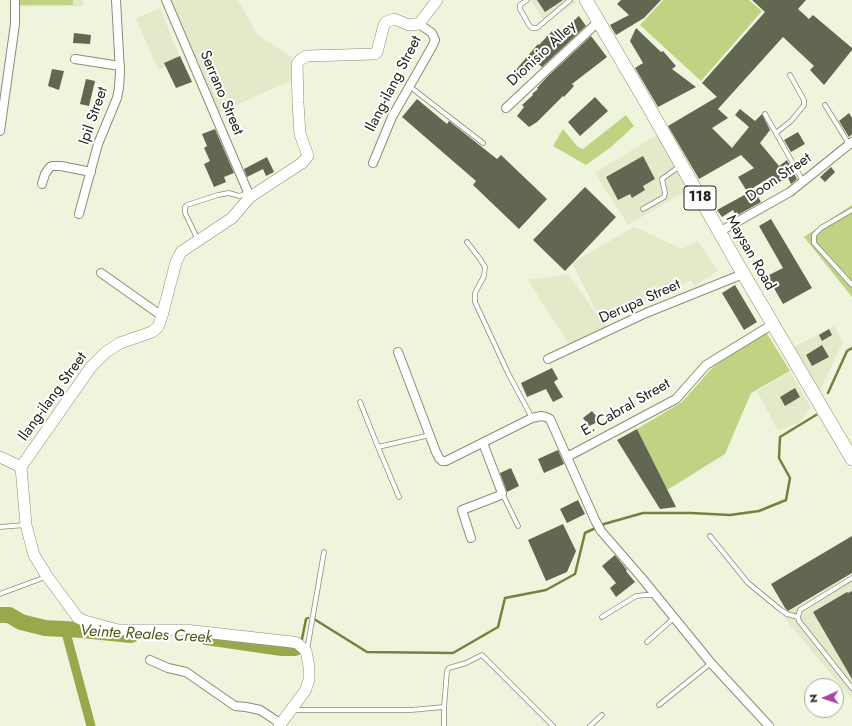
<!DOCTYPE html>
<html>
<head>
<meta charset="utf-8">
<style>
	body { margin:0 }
	#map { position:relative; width:852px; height:726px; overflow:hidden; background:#eff5dc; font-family:Jost,sans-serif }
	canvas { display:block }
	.north { position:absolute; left:804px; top:678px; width:40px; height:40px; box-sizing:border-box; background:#fff; border:1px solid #a7a7a4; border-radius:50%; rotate:267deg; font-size:11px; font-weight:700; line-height:16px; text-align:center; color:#22241b }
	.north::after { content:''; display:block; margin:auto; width:14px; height:18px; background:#aa44a8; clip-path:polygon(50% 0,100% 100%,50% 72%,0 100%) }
</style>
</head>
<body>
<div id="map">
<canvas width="852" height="726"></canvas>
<div class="north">N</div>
</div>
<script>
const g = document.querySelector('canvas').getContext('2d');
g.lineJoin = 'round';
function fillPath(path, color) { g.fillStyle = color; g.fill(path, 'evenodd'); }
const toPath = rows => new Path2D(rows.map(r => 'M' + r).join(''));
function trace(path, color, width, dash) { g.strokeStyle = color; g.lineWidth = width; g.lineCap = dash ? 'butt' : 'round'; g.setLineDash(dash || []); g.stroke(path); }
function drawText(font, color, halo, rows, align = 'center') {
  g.font = font + ' Jost,sans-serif'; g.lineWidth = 4; g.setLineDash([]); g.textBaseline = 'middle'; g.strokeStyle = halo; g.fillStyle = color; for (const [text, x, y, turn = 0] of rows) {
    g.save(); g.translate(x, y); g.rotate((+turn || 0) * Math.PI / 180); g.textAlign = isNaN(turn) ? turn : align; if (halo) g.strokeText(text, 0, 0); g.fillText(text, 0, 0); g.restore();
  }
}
const built = toPath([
	[16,0,83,0,83,6,16,7],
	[167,0,238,0,257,34,292,58,292,80,217,114],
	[531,0,576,0,577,2,545,23],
	[160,8,181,60,158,70,136,18],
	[658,134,689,189,628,225,595,173],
	[634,227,682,249,698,241,718,271,694,286,691,280,604,323,606,327,570,346,528,280,568,274,601,320,572,263],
	[834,326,843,342,820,391,792,348],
	[790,372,811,407,800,422,778,431,757,391],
	[852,575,852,699,782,615]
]);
const green = toPath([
	[18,0,73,0,73,5,18,5],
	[663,0,749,0,762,11,701,81,640,25],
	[626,115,634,126,611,147,586,165,553,146,563,129,578,147,583,149],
	[852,205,852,297,804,237],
	[766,332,790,371,751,393,725,454,667,490,637,429,682,402,714,366]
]);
const stream = toPath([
	[828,393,847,351,852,348],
	[314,619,367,652,453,653,498,627,505,598,546,590,575,574,585,533,604,524,643,513,691,513,730,515,759,511,786,500,790,478,779,458,780,437,816,415],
	[302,639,306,619,308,618]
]);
const canal = toPath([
	[65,629,91,726]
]);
const river = toPath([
	[0,615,9,615,21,622,45,628,82,630,131,635],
	[206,637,282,648,295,648]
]);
const building = toPath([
	[537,0,563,0,545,12],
	[621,0,661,0,644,18,616,35,610,25,629,15,617,4],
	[752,0,806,0,798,9,809,19,813,15,852,48,852,50,824,85,810,70,814,66,783,37,718,109,728,118,712,128,732,148,749,127,735,115,740,109,755,121,762,114,770,130,760,143,779,166,787,160,797,179,791,184,787,176,775,186,769,178,753,188,761,202,736,216,733,210,722,217,717,210,748,193,738,177,754,168,741,155,699,179,668,126,717,97,702,83,765,12],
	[579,16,586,26,542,67,537,63,522,80,514,72,538,44,539,45,553,30,558,35],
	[636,28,661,52,663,51,676,66,672,69,696,87,658,107,635,68,643,63,630,41],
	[74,33,91,35,90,44,73,43],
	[591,36,607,57,572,84,574,86,564,97,563,96,537,122,529,127,517,116,524,107,522,105,533,95,532,94,538,89,537,88,547,77],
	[180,56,192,82,176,88,164,63],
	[52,69,64,71,59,90,48,86],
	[86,79,95,81,89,106,80,104],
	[595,97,608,111,580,136,568,122],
	[417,99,447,124,449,121,497,159,501,155,547,199,519,229,473,185,476,181,402,117],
	[849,113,852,118,852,134,849,137,839,121],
	[215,129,234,173,224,177,226,182,214,187,204,164,210,161,204,148,207,146,202,134],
	[798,132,805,144,791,152,784,140],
	[643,156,655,179,643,186,645,190,632,198,630,194,618,200,606,177],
	[267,157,274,172,266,176,263,169,247,177,244,169],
	[831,167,835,172,825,182,820,177],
	[585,187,616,217,565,271,533,240],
	[771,219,812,288,783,304,767,276,783,268,759,226],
	[735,285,757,322,744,330,722,293],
	[829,329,832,335,822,341,819,335],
	[822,345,829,357,812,366,806,355],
	[552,368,558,379,554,382,563,397,553,402,546,389,527,397,521,383],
	[795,388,800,397,785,406,780,397],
	[592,411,600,421,589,426,583,418],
	[637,429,676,507,660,509,617,440],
	[558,450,564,464,544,473,538,459],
	[511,468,519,486,507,492,500,473],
	[578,500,585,514,567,523,560,509],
	[563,524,576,551,567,572,546,581,528,540],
	[852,536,852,573,788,611,785,608,771,584],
	[615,555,627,570,626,571,635,582,616,597,610,588,616,583,602,566],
	[852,591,852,679,813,612,847,592,848,593]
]);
const lane = toPath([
	[527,0,520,5,520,9,529,25,532,28,537,28,570,0],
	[409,86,483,143],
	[825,105,849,144],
	[765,114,803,181],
	[776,133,791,121,804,105,804,100,790,75],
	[643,209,664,197,665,193,662,179,680,166],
	[852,210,821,228,814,235,814,243,852,285],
	[198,240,185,213,185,207,187,205,218,195,229,193,239,196,248,193],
	[467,242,480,259,485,267,484,276,475,293,475,302,508,373,532,418],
	[360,402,378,447],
	[501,495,504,497,518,526],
	[399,497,378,447,430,435],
	[0,527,25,525],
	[710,536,748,583,781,610,787,614,798,617],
	[852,578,800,610,798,617,799,621,852,688],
	[0,594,40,579,46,576],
	[602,617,636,596,646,595,655,595],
	[647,642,674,618],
	[307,650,324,552],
	[659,705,711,663],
	[444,707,444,726],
	[293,710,411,710,444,707,447,671,449,668,466,663,482,655,553,726],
	[590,726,602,715]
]);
const street = toPath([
	[166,0,250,197],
	[75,59,120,66],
	[506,108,599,21],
	[0,131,15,24,15,0],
	[373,163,392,117,433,45,435,40,432,33,419,24],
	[42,184,45,174,50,167,52,166,61,166,91,172],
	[79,214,98,144,117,98,119,88,120,72,116,0],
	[719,232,790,192,852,142],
	[101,273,162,316],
	[398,352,436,452,439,458,442,461,446,461,532,418,541,416,546,417,550,419,595,520,601,531,641,577,711,663,769,726],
	[548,359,646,313,743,274],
	[567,457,676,399,706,365,773,324],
	[471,538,462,510,501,495,502,493,483,443],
	[150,660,168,668,186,672,235,706,246,707,260,710,280,723]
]);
const secondary = toPath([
	[0,457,21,467],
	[279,726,305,691,309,680,309,667,306,651,297,643,292,642,185,630,118,630,85,621,78,618,47,576,34,555,26,525,21,467,91,367,106,352,120,343,152,332,158,327,162,316,176,262,181,252,232,218,250,197,302,163,308,156,300,134,298,103,297,64,301,59,307,56,375,54,377,52,384,25,386,22,394,19,409,25,419,24,437,0]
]);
const primary = toPath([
	[586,0,647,104,737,263,852,459]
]);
const shields = [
	[700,198,32]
];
const shieldNames = [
	["118",700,198]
];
const streetNames = [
	["Dionisio Alley",542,54,-43],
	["Ilang-ilang Street",394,84,-63],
	["Serrano Street",221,93,67],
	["Ipil Street",94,116,-71],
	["Doon Street",779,178,-34],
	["Maysan Road",750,253,60],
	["Derupa Street",640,302,-24],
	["Ilang-ilang Street",53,397,-54],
	["E. Cabral Street",626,408,-30]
];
const waterNames = [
	["Veinte Reales Creek",146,635,3]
];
fillPath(built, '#e2eaca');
fillPath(green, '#c1d283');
trace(stream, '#75813d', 2.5);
trace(canal, '#98a94c', 9);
trace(river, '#98a94c', 16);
fillPath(building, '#626751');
trace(lane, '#888e77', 5.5);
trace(street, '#888e77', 10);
trace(secondary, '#888e77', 12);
trace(primary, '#888e77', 14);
trace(lane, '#fff', 4);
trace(street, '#fff', 8);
trace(secondary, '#fff', 11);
trace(primary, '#fff', 13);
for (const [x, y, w] of shields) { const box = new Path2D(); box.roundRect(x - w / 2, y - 12, w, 24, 3); g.fillStyle = '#fff'; g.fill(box); trace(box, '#22241b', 1); }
drawText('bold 14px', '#22241b', null, shieldNames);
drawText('15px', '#22241b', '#fff', streetNames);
drawText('italic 16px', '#4e5915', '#fff', waterNames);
</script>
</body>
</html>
